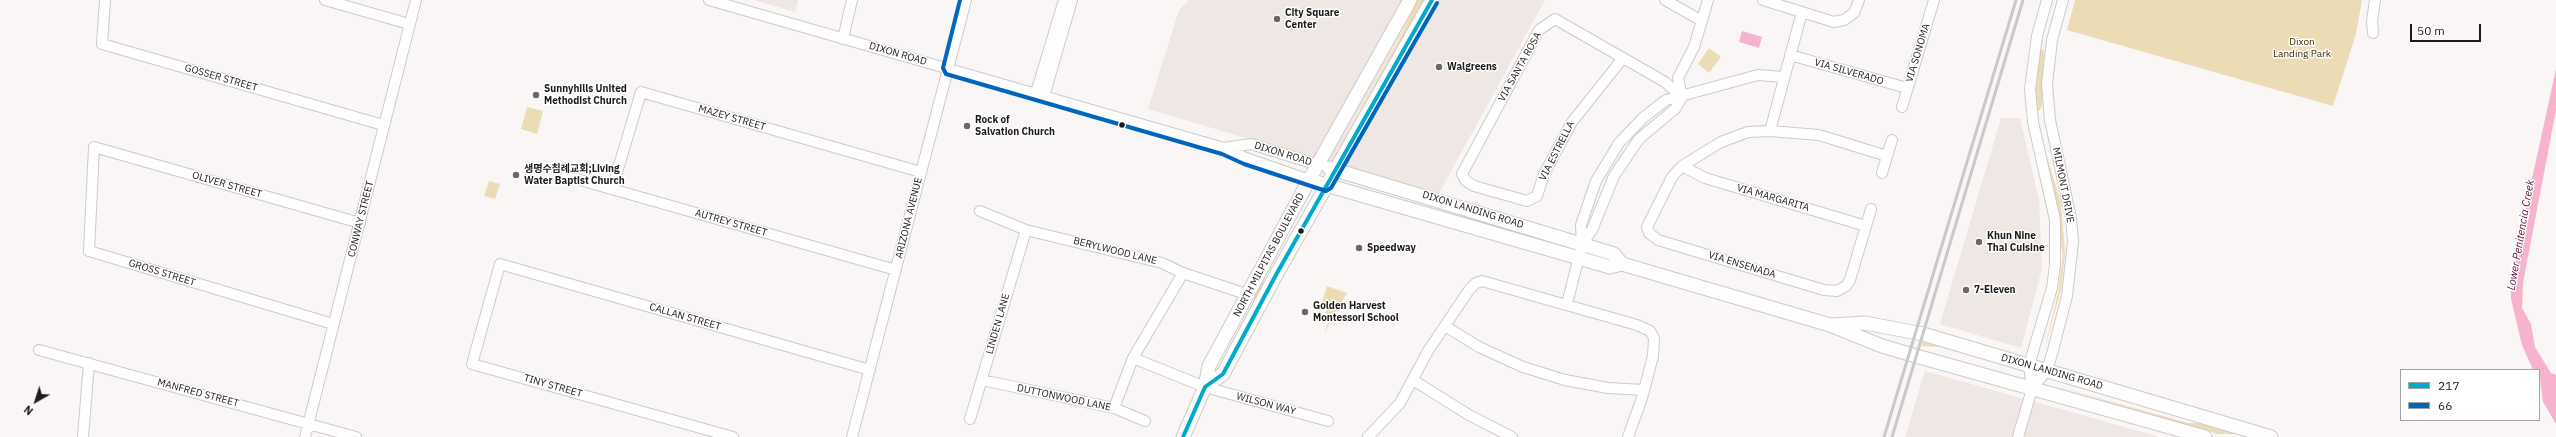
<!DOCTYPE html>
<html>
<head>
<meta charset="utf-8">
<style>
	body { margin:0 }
	#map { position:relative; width:2556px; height:437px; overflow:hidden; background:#f9f6f5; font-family:"IBM Plex Sans",sans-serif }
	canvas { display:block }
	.legend { position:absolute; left:2400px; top:369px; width:140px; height:52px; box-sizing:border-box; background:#fff; border:1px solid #a4a4a3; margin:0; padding:5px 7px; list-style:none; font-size:12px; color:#1c1b1a }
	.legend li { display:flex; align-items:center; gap:8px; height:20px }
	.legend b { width:20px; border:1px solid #a4a4a3 }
	.north { position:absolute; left:16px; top:381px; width:40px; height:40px; -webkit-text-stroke:3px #fff; paint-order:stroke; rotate:219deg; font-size:11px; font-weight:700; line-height:16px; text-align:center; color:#1c1b1a }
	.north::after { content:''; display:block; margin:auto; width:14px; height:18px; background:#1c1b1a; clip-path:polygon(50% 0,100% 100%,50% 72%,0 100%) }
	.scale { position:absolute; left:2410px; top:24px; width:71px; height:18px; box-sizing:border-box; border:2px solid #1c1b1a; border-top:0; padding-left:5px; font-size:12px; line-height:14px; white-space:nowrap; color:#1c1b1a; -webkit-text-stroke:3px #fff; paint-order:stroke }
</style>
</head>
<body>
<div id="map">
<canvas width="2556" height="437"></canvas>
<ul class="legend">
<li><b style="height:5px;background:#00a9ce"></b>217</li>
<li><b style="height:5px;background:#0065bd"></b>66</li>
</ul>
<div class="north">N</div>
<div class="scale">50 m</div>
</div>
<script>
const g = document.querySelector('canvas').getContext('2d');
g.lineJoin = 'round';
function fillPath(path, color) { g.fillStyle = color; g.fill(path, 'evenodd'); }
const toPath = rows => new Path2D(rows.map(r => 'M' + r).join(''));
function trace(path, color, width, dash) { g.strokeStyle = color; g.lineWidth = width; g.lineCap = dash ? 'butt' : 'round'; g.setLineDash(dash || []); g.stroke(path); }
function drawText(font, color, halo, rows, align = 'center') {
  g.font = font + ' "IBM Plex Sans","Noto Sans KR",sans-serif'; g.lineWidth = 3; g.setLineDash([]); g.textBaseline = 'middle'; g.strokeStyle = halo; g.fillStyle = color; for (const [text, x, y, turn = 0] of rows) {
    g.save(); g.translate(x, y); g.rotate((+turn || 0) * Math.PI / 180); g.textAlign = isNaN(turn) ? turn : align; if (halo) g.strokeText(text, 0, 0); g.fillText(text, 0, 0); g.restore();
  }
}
const built = toPath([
	[754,0,798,0,795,12],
	[1189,0,1545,0,1438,195,1148,109,1179,10],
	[2001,118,2020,118,2039,200,2042,268,2021,348,1940,324],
	[1925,371,2160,437,1905,437]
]);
const green = toPath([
	[1417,0,1424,0,1335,158,1402,35],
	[2075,0,2362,0,2356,34,2333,106,2067,30],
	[2039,47,2044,51,2042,107,2039,111,2035,109,2035,83],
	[1709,48,1721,57,1709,73,1698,64],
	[527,107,543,111,537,134,521,129],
	[2043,145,2061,202,2065,253,2061,290,2044,351,2058,293,2063,255],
	[489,181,500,184,495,199,484,196],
	[1313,188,1266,275,1259,294,1217,370,1252,304,1263,277],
	[1327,286,1347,293,1324,333,1330,316,1325,314,1328,305,1322,302],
	[1923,342,1941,346,2012,367,1940,347,1922,346],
	[2054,386,2188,423,2204,423,2248,437,2236,434,2218,434]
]);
const water = toPath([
	[1742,31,1762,37,1759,48,1739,42],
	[2556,69,2556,110,2523,283,2522,308,2531,324,2535,347,2551,373,2556,375,2556,424,2543,402,2539,370,2533,370,2522,345,2511,299,2511,282,2526,206]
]);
const minor = toPath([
	[105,0,102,44,383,125],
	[325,0,409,24],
	[709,0,1224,148,1246,158,1309,180],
	[1665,0,1702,21],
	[1763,0,1834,22,1844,20,1854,13,1859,0],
	[2373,33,2372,21,2375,0],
	[843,39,852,0],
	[1790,55,1907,88],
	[1623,58,1572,122,1544,174,1537,196,1527,201,1474,186,1466,181,1462,174,1539,30,1555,19,1665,82,1682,97],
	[1036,93,1064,0],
	[1044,96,1072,0],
	[1682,97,1678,78,1694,47,1708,0],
	[1902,107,1934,0],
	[1770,131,1802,12],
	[1224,148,1251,144,1318,165],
	[1682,166,1705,178,1866,226],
	[1882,173,1892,140],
	[566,176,896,270],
	[612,189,641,92,921,172],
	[1871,209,1850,280,1846,286,1837,291,1824,290,1658,240,1649,233,1647,227,1672,177,1682,166,1721,142,1748,132,1770,131,1819,135,1887,156],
	[980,211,1026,230,1162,263,1183,273,1249,295],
	[1582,244,1581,225,1596,181,1619,143,1644,117,1666,100,1758,75,1783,77],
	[1567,304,1582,244,1592,230,1614,176,1639,139,1675,109,1682,97],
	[333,324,89,251,94,147,360,223],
	[1445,326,1479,347,1523,367,1565,380,1608,388,1644,390],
	[39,350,356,437],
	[1133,358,1205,387,1328,421],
	[982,380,1114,408,1145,421],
	[1413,380,1469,415,1512,437],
	[2032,389,2029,365,2052,288,2055,265,2055,220,2033,122,2030,89,2037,36,2047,0],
	[1114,408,1133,358,1183,273],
	[970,419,1026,230],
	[83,437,89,363],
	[305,437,416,0],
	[733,437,472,364,500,264,870,370],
	[852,437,966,0],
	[1368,437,1400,403,1428,351,1469,290,1476,283,1482,281,1637,325,1650,331,1654,338,1653,356,1642,398,1628,437],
	[2018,437,2032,389,2047,370,2052,354,2067,296,2073,242,2071,218,2050,120,2047,84,2052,40,2063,0]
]);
const major = toPath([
	[1329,168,1614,254,1622,264],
	[1309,180,1610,267,1622,264,1830,325,1882,346,1916,356,2205,437],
	[1832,325,1865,323,1923,334,2271,437],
	[1205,387,1223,374,1277,273,1432,0],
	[1183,437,1205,387,1209,366,1309,180,1410,0]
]);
const rail = toPath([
	[1884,437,2016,0],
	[1892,437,2023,0]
]);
const bus1 = toPath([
	[1183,437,1205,387,1223,374,1277,273,1432,0]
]);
const bus2 = toPath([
	[960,0,943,68,946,74,1222,154,1244,164,1326,191,1331,188,1437,3]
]);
const markers = [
	[1277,19,4,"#696867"],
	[1439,67,4,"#696867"],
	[536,95,4,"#696867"],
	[1122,125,3.5,"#1c1b1a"],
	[967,126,4,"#696867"],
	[516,175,4,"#696867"],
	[1301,231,3.5,"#1c1b1a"],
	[1979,242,4,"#696867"],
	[1359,248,4,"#696867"],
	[1966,290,4,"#696867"],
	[1305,312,4,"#696867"]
];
const poiNames = [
	["City Square",1285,13],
	["Center",1285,25],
	["Walgreens",1447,67],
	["Sunnyhills United",544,89],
	["Methodist Church",544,101],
	["Rock of",975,120],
	["Salvation Church",975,132],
	["생명수침례교회;Living",524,169],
	["Water Baptist Church",524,181],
	["Khun Nine",1987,236],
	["Thai Cuisine",1987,248],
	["Speedway",1367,248],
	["7-Eleven",1974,290],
	["Golden Harvest",1313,306],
	["Montessori School",1313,318]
];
const parkNames = [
	["Dixon",2302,42],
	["Landing Park",2302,54]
];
const streetNames = [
	["VIA SONOMA",1918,53,-73],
	["DIXON ROAD",898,54,16],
	["VIA SANTA ROSA",1520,67,-61],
	["VIA SILVERADO",1849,72,16],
	["GOSSER STREET",221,78,16],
	["MAZEY STREET",732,118,16],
	["VIA ESTRELLA",1557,151,-63],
	["DIXON ROAD",1283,154,17],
	["OLIVER STREET",227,185,16],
	["MILMONT DRIVE",2063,185,79],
	["VIA MARGARITA",1773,198,16],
	["DIXON LANDING ROAD",1473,210,17],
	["ARIZONA AVENUE",909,218,-76],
	["CONWAY STREET",361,219,-76],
	["AUTREY STREET",731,223,16],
	["BERYLWOOD LANE",1115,251,14],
	["NORTH MILPITAS BOULEVARD",1269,255,-62],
	["VIA ENSENADA",1742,265,17],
	["GROSS STREET",162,273,17],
	["CALLAN STREET",685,317,16],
	["LINDEN LANE",998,324,-74],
	["DIXON LANDING ROAD",2052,372,16],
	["TINY STREET",553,386,16],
	["MANFRED STREET",198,393,15],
	["DUTTONWOOD LANE",1064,398,12],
	["WILSON WAY",1266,404,15]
];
const waterNames = [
	["Lower Penitencia Creek",2521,235,-80]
];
fillPath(built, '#efe7e4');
fillPath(green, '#ecdcb5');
fillPath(water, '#f6b3ce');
trace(minor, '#cdcbca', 12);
trace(major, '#cdcbca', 15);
trace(minor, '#fefefe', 10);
trace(major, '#fefefe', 13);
trace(rail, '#cac9c9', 3);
trace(bus1, '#00a9ce', 4);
trace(bus2, '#0065bd', 4);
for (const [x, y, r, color] of markers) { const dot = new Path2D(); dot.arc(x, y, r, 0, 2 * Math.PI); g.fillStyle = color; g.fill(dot); trace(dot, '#fff', 1.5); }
drawText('bold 10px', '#1c1b1a', '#fff', poiNames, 'left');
drawText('10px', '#362800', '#fff', parkNames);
drawText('10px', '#1c1b1a', '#fff', streetNames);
drawText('italic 11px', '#5f0c39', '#fff', waterNames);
</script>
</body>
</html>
